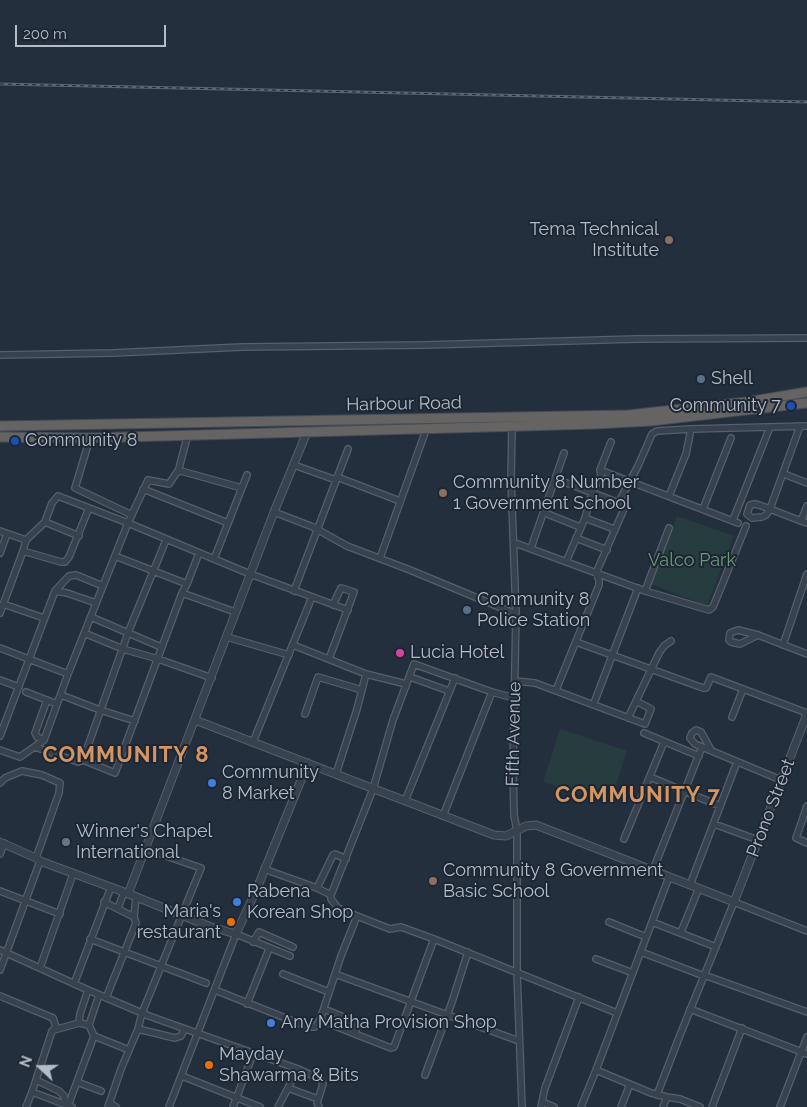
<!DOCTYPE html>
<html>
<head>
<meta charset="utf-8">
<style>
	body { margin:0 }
	#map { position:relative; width:807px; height:1107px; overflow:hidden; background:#242f3e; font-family:Raleway,sans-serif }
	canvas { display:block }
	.north { position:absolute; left:15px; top:1042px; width:50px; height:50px; -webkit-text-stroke:4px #1d2633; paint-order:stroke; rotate:291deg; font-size:14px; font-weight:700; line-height:20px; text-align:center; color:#b4bcc9 }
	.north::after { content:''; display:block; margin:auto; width:18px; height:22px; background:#b4bcc9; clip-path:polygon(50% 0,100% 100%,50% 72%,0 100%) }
	.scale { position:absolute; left:15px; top:25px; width:151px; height:22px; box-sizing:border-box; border:2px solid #b4bcc9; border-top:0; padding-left:6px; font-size:15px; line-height:18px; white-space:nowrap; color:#b4bcc9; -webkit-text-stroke:4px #1d2633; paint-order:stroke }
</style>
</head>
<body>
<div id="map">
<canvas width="807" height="1107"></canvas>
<div class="north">N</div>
<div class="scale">200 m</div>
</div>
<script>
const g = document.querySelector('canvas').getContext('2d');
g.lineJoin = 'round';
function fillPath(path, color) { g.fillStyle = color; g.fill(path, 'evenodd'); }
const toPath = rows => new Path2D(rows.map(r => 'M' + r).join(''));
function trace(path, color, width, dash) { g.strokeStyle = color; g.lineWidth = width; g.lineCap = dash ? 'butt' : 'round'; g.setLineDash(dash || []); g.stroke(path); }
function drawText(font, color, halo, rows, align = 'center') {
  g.font = font + ' Raleway,sans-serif'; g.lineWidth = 4; g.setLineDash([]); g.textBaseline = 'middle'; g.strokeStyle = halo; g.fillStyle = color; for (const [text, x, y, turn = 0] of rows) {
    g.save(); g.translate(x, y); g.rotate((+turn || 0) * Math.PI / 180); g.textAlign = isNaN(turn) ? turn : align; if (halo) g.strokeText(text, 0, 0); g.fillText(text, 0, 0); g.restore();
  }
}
const green = toPath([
	[677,516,734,536,707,606,651,584],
	[560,729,627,751,610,803,543,782]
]);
const minor = toPath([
	[0,355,113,353,242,347,425,345,637,339,807,338],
	[800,426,770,509,766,515,762,517,752,518,747,514,750,505,755,504,759,505,770,509,801,521,807,523],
	[512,427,511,478,516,614,513,763,514,815,517,831,517,972,522,1107],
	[90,438,75,488,132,515],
	[294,465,336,480],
	[600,470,738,523],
	[178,472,188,434],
	[784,474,807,483],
	[337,477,400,501],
	[556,479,622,504],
	[143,489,228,523],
	[669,496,686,454,691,429,807,426],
	[703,509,731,438],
	[274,512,313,527,347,546,410,570,516,614],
	[545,513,580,527],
	[585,518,614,529],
	[733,520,770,427],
	[801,521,807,506],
	[45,522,79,536],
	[0,531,26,540],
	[576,538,607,550],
	[515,543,645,591,709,610,713,607,746,526],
	[531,548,564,453],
	[23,551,61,562,65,562,69,557,89,508],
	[0,553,7,534],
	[115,556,187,584],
	[380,558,426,430],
	[214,559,247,475],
	[566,562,585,518,592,493,601,475,600,470,611,442],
	[294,591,348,449],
	[645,591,669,528],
	[182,593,235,612],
	[96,603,67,593,55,591,69,576,76,575,103,586],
	[3,604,44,618],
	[0,613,23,551,26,540,45,522,52,503,58,496,128,523,148,480,169,484,177,472,181,471,242,488],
	[91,617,161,647],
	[84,633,123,649,158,659,212,678],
	[758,635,740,644,731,642,729,640,730,633,738,630,758,635,807,654],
	[227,637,289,655],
	[576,642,703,688,706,688,711,677,807,713],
	[293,645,366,674,406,684],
	[783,645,807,574],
	[0,648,68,674,128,523,250,574,348,610],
	[329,659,354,592,341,588,333,605],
	[410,677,449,691],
	[0,680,19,687],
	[515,681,535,683,645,724,651,709,636,701],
	[556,690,599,585,599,580,596,573,624,509,621,498,638,466,652,434,657,431,691,429],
	[26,692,57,704],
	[61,695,100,710,135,721],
	[514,698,492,692,414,664,393,720,373,789,331,895,331,899,338,908,357,916,390,929,401,927,434,939,617,1013],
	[594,703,638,588],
	[305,714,318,677,362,690],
	[732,717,743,689],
	[628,718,659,653,664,646,671,641],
	[644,733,699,756],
	[0,736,55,591],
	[44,740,37,737,35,733,47,700],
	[253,742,312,597],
	[35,747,78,762,83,760,115,773,182,593,187,584,199,553],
	[0,750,20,757,44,740,68,674],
	[711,750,701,732,696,730,692,733,690,738,695,744,781,780],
	[83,760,128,633,166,540],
	[336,774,357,709,366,674],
	[650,777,720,806],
	[0,783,5,778,22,771,42,775,60,783,59,793,36,858],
	[405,801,455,678],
	[807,806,796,838,807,843],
	[443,816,492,692],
	[714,824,758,840],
	[624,839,664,742],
	[0,854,4,843],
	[264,869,317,888,331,895],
	[653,870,702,747],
	[690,885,737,762],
	[317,888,333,855,335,854,346,859],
	[0,891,60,914],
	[104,902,134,917],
	[118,908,124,892],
	[609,922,646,937],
	[652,922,716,947],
	[681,932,699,888],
	[90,939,206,983],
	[253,942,259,932,293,947],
	[0,950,88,990,149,1016,298,1069,320,1079,323,1084,317,1103,319,1107],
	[641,952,704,976],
	[596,959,633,973],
	[40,968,73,874],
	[0,970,40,861],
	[283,974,329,992],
	[335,974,519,1041],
	[704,975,807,1012],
	[74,984,111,887],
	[88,990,80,1014,79,1023,89,1025],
	[215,990,308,1027,315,1027,320,1020,341,956,357,916],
	[0,996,53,1018,56,1027,52,1031,32,1092,72,1107],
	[106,998,136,923,134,917,136,897],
	[247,1004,269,949],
	[690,1009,807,1054],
	[320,1020,355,1034,358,1023,324,1009],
	[138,1029,175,1038,181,1036,184,1030],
	[54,1030,79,1023],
	[355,1034,391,1048,394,1047,434,939],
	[94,1036,129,1050],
	[425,1075,452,1002,468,952],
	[182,1076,260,1107],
	[36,1080,59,1091,64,1096,66,1105],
	[77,1082,101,1091],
	[288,1088,318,1099],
	[657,1095,680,1035,734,902,807,931],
	[667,1097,651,1093,596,1070,669,877],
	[542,1102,545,1088,579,997],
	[109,1103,116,1107],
	[68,1106,94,1036,89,1025,99,995],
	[26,1107,32,1092],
	[108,1107,121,1069,138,1029,142,1013,201,868,146,849],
	[169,1107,236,934,290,956],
	[233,1107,253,1054],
	[278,1107,298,1069],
	[541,1107,542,1102,554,1107],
	[581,1107,596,1070],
	[621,1107,630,1084],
	[663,1107,667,1097,680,1099,700,1107],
	[712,1107,742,1028],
	[780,1107,807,1037]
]);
const tertiary = toPath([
	[195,720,494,835,506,836,526,826,536,825,734,902,807,714],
	[0,842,36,858,40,861,124,892,211,927,236,934,258,886,308,763],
	[128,894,274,512,307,432]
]);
const trunk = toPath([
	[0,426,628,415,747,402,807,392],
	[0,437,90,438,595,424,651,421,807,403]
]);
const rail = toPath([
	[0,84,807,102]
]);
const markers = [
	[669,240,5,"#8d6e63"],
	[701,379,5,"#5c6f8a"],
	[791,406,5,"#1a4fb4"],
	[15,441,5,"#1a4fb4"],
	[443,493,5,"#8d6e63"],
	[467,610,5,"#5c6f8a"],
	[400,653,5,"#d1479c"],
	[212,783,5,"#3f7fe0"],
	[66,842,5,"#6b7280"],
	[433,881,5,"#8d6e63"],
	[237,902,5,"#3f7fe0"],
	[231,922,5,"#e8710a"],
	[271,1023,5,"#3f7fe0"],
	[209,1065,5,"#e8710a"]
];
const poiNames = [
	["Tema Technical",659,230,"right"],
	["Institute",659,251,"right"],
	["Shell",711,379],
	["Community 7",781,406,"right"],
	["Community 8",25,441],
	["Community 8 Number",453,483],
	["1 Government School",453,504],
	["Community 8",477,600],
	["Police Station",477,621],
	["Lucia Hotel",410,653],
	["Community",222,773],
	["8 Market",222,794],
	["Winner's Chapel",76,832],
	["International",76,853],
	["Community 8 Government",443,871],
	["Basic School",443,892],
	["Rabena",247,892],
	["Korean Shop",247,913],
	["Maria's",221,912,"right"],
	["restaurant",221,933,"right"],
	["Any Matha Provision Shop",281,1023],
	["Mayday",219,1055],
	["Shawarma & Bits",219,1076]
];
const streetNames = [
	["Harbour Road",404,404,-1],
	["Fifth Avenue",514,734,-89],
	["Prono Street",771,808,-69]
];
const parkNames = [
	["Valco Park",692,561]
];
const districtNames = [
	["COMMUNITY 8",126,755],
	["COMMUNITY 7",638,795]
];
fillPath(green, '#263c3f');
trace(minor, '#565f6c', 8);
trace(tertiary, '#565f6c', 9);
trace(trunk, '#434c59', 11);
trace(minor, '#38414e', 5.5);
trace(tertiary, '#38414e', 7);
trace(trunk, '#656462', 9);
trace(rail, '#5a6575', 3);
trace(rail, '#1d2633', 1, [4]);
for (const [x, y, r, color] of markers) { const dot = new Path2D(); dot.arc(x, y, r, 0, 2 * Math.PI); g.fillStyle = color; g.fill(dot); trace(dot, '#1d2633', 2); }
drawText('18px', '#b4bcc9', '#1d2633', poiNames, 'left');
drawText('18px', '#b4bcc9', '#1d2633', streetNames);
drawText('18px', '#6b9a76', '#1d2633', parkNames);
g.letterSpacing = '1px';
drawText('bold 22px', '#d59563', '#1d2633', districtNames);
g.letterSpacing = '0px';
</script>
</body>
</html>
